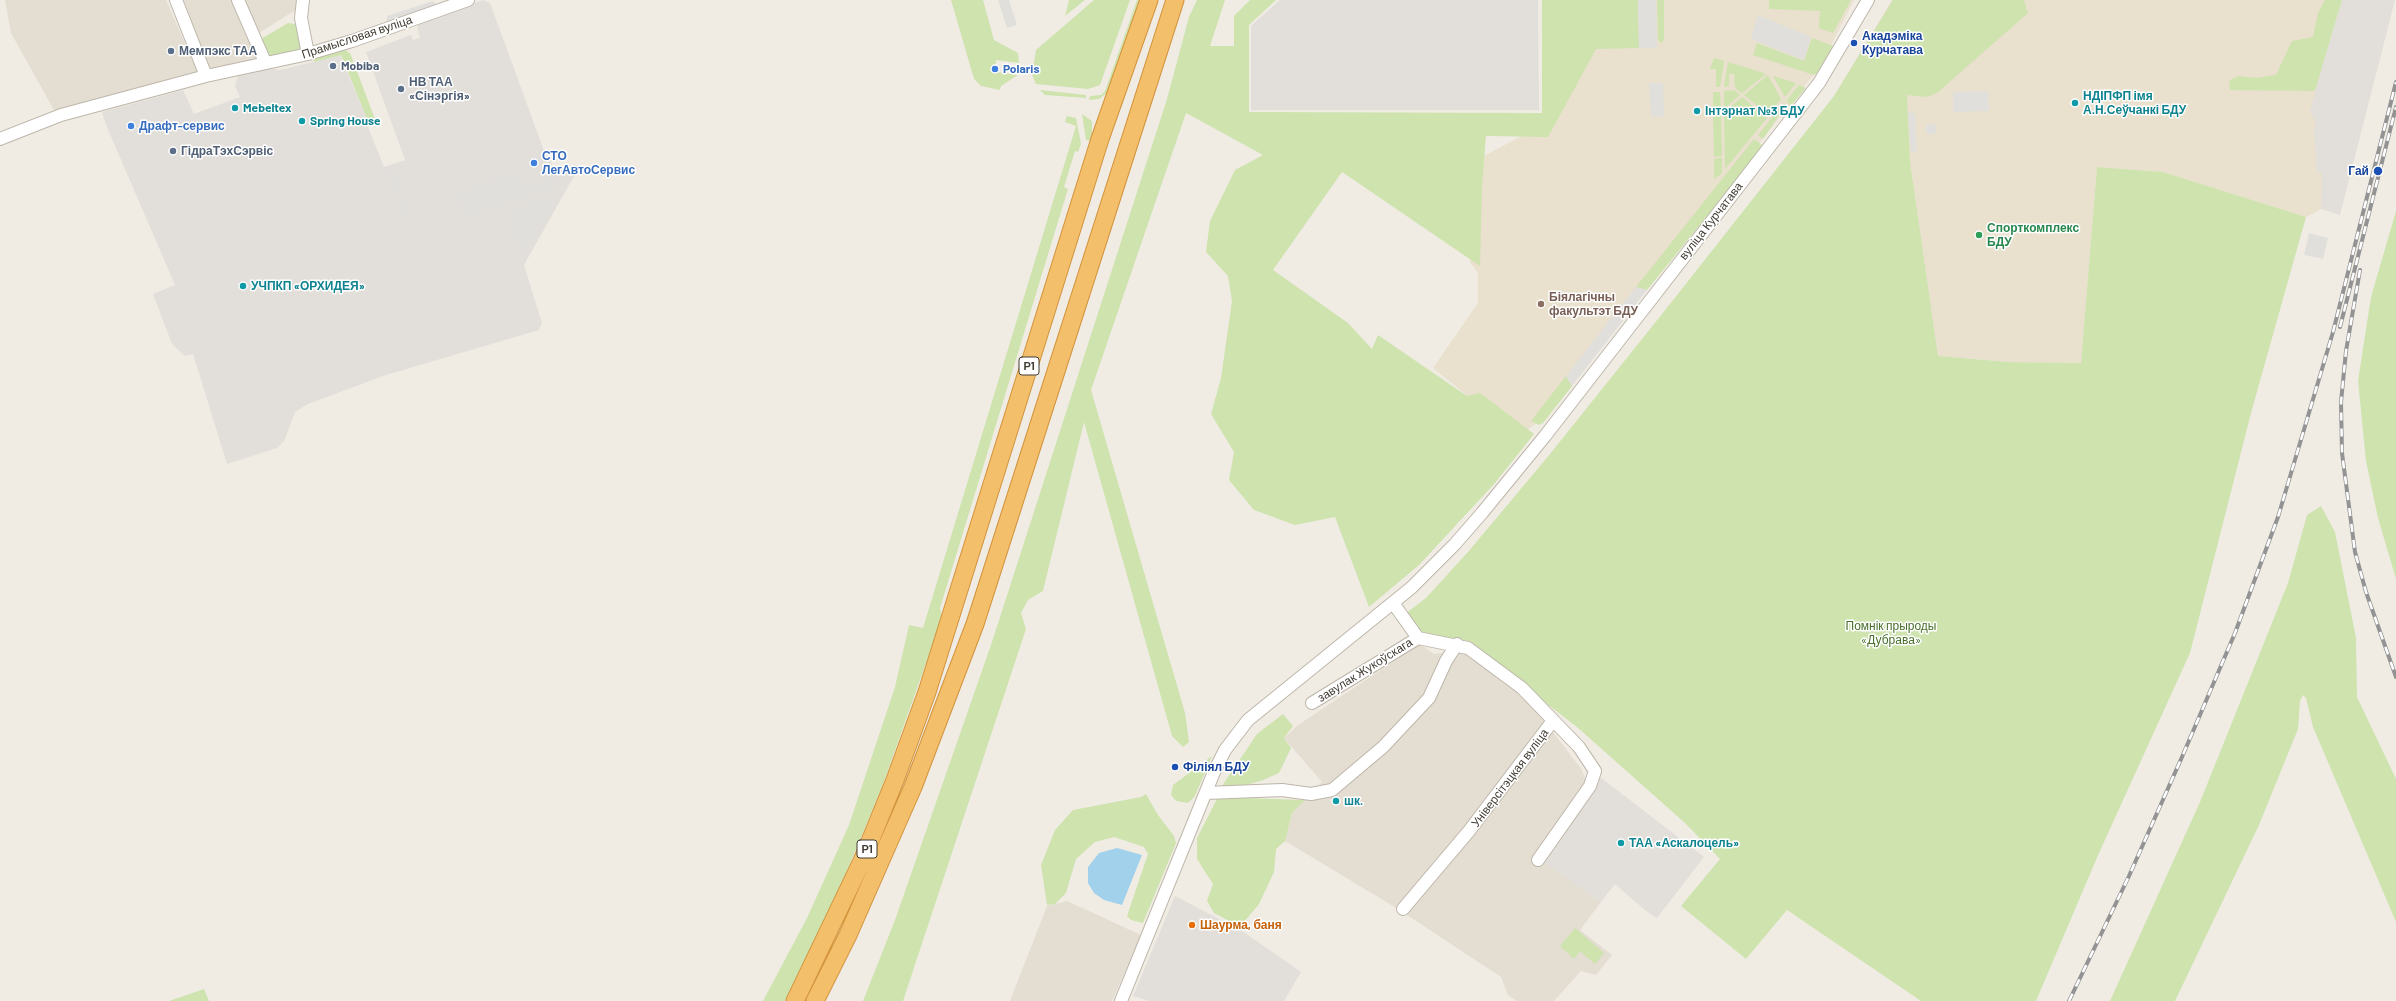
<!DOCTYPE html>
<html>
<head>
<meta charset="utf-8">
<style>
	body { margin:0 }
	canvas { display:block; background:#f0ece4 }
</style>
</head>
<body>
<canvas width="2396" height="1001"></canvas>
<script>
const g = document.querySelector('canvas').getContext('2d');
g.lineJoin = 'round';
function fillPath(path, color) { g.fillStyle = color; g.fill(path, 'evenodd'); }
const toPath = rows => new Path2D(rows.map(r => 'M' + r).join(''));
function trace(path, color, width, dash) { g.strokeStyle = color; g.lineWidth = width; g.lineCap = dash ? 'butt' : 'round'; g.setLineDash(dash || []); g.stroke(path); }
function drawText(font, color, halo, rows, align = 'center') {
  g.font = font + ' Barlow,sans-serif'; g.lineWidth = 3; g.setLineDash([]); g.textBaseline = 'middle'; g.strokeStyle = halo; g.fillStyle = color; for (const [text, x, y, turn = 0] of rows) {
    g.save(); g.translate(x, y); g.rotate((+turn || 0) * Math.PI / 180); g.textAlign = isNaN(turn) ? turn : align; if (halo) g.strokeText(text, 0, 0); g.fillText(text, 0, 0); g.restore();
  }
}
const residential = toPath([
	[5,0,166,0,198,73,55,112,11,33],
	[184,0,234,0,257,58,209,70],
	[243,0,298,0,297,9,256,35],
	[1420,644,1434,654,1462,650,1503,677,1541,713,1543,719,1582,770,1585,779,1584,788,1538,855,1545,863,1601,902,1580,930,1612,955,1596,975,1581,971,1554,1001,1517,1001,1508,995,1501,977,1398,909,1285,841,1292,813,1322,782,1284,738,1298,725],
	[1067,901,1141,935,1112,1001,1010,1001,1047,906]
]);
const industrial = toPath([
	[483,0,490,3,546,156,549,155,554,171,576,164,578,169,524,265,542,323,539,330,386,375,308,404,295,412,284,441,277,448,227,464,193,354,185,356,172,344,153,294,175,285,106,125,102,112,183,90,194,114,240,97,235,86,238,76,260,67,280,70,340,55,370,126,368,127,384,167,405,160,366,52,411,35,413,40,420,38,417,27,421,22],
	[1280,0,1538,0,1539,110,1251,110,1251,26],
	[2342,0,2395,0,2340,215,2321,209,2226,110,2315,91],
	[1600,777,1704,857,1657,918,1646,911,1615,884,1601,902,1544,863,1544,858],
	[1175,896,1242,931,1301,972,1284,1001,1149,1001,1133,996]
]);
const education = toPath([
	[1605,0,1854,0,1821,65,1541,420,1518,437,1433,368,1478,303,1478,273,1470,262,1471,163,1555,118],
	[1892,0,2340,0,2310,112,2316,122,2314,132,2317,172,2322,173,2321,209,2306,217,2163,172,2097,167,2081,363,2008,362,1938,356,1910,161,1906,108,1834,96]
]);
const green = toPath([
	[951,0,983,0,994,40,1018,53,1019,63,996,60,995,72,1018,75,1001,86,1000,90,981,86,974,79],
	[1069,0,1085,0,1065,16],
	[1094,0,1130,0,1100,85,1088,89,1036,84,1032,75,1036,50],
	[1137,0,1140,0,1108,92,1099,99,1089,100,1090,96,1101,95,1105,91],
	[1197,0,1225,0,1210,46,1234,46,1234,16,1250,0,1276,0,1249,25,1249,112,1542,113,1542,0,1638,0,1639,48,1596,49,1548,137,1486,136,1482,185,1480,266,1342,172,1273,270,1348,323,1372,349,1378,335,1467,396,1480,393,1534,434,1495,483,1419,565,1369,607,1335,517,1295,525,1254,510,1229,480,1234,452,1211,414,1221,378,1232,301,1228,276,1206,252,1210,221,1235,170,1263,155,1186,113,1091,390,1185,713,1189,742,1183,747,1172,736,1084,422,1043,591,1028,600,1021,613,1026,629,903,1001,863,1001,895,920,992,642,1167,99,1189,17],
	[1657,0,1664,0,1664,40,1661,43,1658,40],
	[1769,0,1851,0,1833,33,1819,28,1820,11,1769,9],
	[1893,0,2024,0,2028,13,1937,93,1927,97,1907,95,1910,161,1938,356,2008,362,2081,363,2097,167,2163,172,2306,217,2251,413,2190,653,2099,853,2036,1001,1921,1001,1787,910,1746,959,1681,906,1720,859,1685,823,1577,727,1474,648,1420,636,1405,614,1426,598,1468,552,1550,454,1666,309,1834,96],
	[2325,0,2342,0,2315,91,2230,90,2229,81,2238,76,2257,78,2276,75,2292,41,2313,37,2318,13],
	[288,23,296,24,300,29,302,51,271,57,265,56,261,39],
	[1812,38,1836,47,1823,69,1814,75,1753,55,1757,43,1804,61],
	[343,49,350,53,375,119,370,126,341,55,314,62,313,58],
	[1714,58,1724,61,1720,87,1716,87,1716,69,1710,69],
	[1728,62,1764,73,1766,74,1742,93,1735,88,1734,74,1729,74,1729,86,1724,87],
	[1768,75,1781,99,1769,115,1744,95],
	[1773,76,1796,83,1785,97],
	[1799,85,1805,87,1805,89,1790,107,1787,100],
	[1040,90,1086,95,1086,98,1045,95],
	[1734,90,1740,95,1724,109,1724,91],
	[1713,92,1720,92,1721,111,1713,111],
	[1742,97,1767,118,1725,169,1724,112],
	[1784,103,1787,108,1781,117,1779,115,1763,139,1758,135],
	[1721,113,1722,156,1714,157,1713,114],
	[1082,114,1092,121,1092,141,1086,140],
	[1067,116,1076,118,1081,144,1078,152,1075,151,1064,187,1068,189,940,608,942,618,882,787,814,950,785,1001,763,1001,807,918,849,825,895,687,909,625,923,628,1076,126,1065,122],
	[1754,139,1762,145,1754,158,1647,290,1636,287],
	[1722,158,1722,173,1714,179,1714,159],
	[2396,211,2396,579,2378,518,2366,461,2358,381,2371,297],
	[1566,376,1572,386,1543,423,1539,425,1531,421],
	[2321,506,2335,532,2356,638,2357,697,2396,779,2396,922,2313,727,2306,698,2303,695,2300,701,2298,729,2259,825,2175,1001,2110,1001,2200,802,2288,583,2307,515],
	[1283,714,1293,726,1284,738,1291,748,1279,773,1263,780,1234,789,1220,789,1257,734],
	[1212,756,1195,796,1188,803,1176,801,1171,795,1173,785],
	[1146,794,1158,815,1174,836,1176,843,1143,923,1131,920,1127,916,1148,854,1144,847,1114,837,1095,842,1076,859,1066,893,1055,904,1047,905,1041,865,1055,830,1073,810,1141,797],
	[1218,797,1305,800,1292,813,1285,841,1276,849,1274,872,1259,904,1240,927,1214,913,1207,901,1213,884,1197,859,1197,838],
	[1575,928,1604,953,1595,964,1580,951,1574,959,1560,946],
	[204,989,209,1001,169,1001]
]);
const parking = toPath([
	[998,0,1009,0,1017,25,1007,28],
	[1638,0,1656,0,1657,48,1639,48],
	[433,1,438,6,387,24,387,16],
	[1758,15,1811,37,1804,60,1751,39],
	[1649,83,1663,83,1664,117,1651,116],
	[1988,91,1989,111,1953,112,1953,92],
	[1908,113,1915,113,1917,152,1911,152],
	'1925.5 129a5.5 5.5 0 1 1 11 0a5.5 5.5 0 1 1-11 0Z',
	[392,168,412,219,406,221,386,170],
	[514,172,519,188,555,176,558,185,501,206,464,216,456,193],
	[546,198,554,207,522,257,508,213],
	[2309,233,2328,238,2323,259,2304,255],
	[1636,287,1647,290,1572,386,1566,376]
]);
const water = toPath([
	[1117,848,1142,855,1122,905,1104,900,1094,893,1088,883,1088,867,1099,853]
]);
const minor = toPath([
	[176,0,206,76],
	[238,0,265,62],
	[303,0,301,18,308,54],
	[0,139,61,115,206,76,308,54,352,41,468,0],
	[1393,603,1418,638,1468,648,1522,688,1579,747,1595,771,1590,786,1538,860],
	[1312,703,1418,638],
	[1206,793,1282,790,1311,794,1332,790,1383,747,1429,698,1446,661,1457,644],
	[1403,909,1469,831,1552,722],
	[1121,1001,1214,772,1225,750,1248,720,1411,588,1455,544,1482,513,1545,436,1819,83,1868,0]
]);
const highway = toPath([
	[795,1001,862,861,895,780,927,692,1100,139,1149,0],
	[815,1001,848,935,913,787,975,624,1175,0]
]);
const rail = toPath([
	[2360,270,2346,351,2341,402,2342,453,2355,552,2366,592,2396,677],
	[2340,327,2396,107],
	[2069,1001,2129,876,2182,757,2235,633,2278,517,2333,332,2396,82]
]);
const markers = [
	[1854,43,4,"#1a4fb4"],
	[171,51,4,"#5c6f8a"],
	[333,66,4,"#5c6f8a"],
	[995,69,4,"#3f7fe0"],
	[401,89,4,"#5c6f8a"],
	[2075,103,4,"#0f9aa8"],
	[235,108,4,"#0f9aa8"],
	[1697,111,4,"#0f9aa8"],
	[302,121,4,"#0f9aa8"],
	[131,126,4,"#3f7fe0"],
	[173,151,4,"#5c6f8a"],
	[534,163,4,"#3f7fe0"],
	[2378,171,5,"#1a4fb4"],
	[1979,235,4,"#2e9e5b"],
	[243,286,4,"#0f9aa8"],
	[1541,304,4,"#8d6e63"],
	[1175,767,4,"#1a4fb4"],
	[1336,801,4,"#0f9aa8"],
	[1621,843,4,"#0f9aa8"],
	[1192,925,4,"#e8710a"]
];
const shields = [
	[1029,366,20],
	[867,849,20]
];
const shieldNames = [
	["Р1",1029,366],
	["Р1",867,849]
];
const transitNames = [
	["Акадэміка",1862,36],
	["Курчатава",1862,50],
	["Гай",2369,171,"right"],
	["Філіял БДУ",1183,767]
];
const streetNames = [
	["Прамысловая вуліца",357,37,-18],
	["вуліца Курчатава",1711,221,-52],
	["завулак Жукоўскага",1365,670,-32],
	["Універсітэцкая вуліца",1510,778,-53]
];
const serviceNames = [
	["Мемпэкс ТАА",179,51],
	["Mobiba",341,66],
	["НВ ТАА",409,82],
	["«Сінэргія»",409,96],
	["ГідраТэхСэрвіс",181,151]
];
const shopNames = [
	["Polaris",1003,69],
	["Драфт-сервис",139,126],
	["СТО",542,156],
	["ЛегАвтоСервис",542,170]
];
const cultureNames = [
	["НДІПФП імя",2083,96],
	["А.Н.Сеўчанкі БДУ",2083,110],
	["Mebeltex",243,108],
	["Інтэрнат №3 БДУ",1705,111],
	["Spring House",310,121],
	["УЧПКП «ОРХИДЕЯ»",251,286],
	["шк.",1344,801],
	["ТАА «Аскалоцель»",1629,843]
];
const leisureNames = [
	["Спорткомплекс",1987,228],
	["БДУ",1987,242]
];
const educationNames = [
	["Біялагічны",1549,297],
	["факультэт БДУ",1549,311]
];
const parkNames = [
	["Помнік прыроды",1891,626],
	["«Дубрава»",1891,640]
];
const foodNames = [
	["Шаурма, баня",1200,925]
];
fillPath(residential, '#e4ddd2');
fillPath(industrial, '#e2ded9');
fillPath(education, '#e9e0ce');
fillPath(green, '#cee3ae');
fillPath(parking, '#e1dfdc');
fillPath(water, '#a2d1eb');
trace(minor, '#beb6aa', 14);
trace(highway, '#d2933c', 19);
trace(minor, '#fff', 12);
trace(highway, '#f4bf6b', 17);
trace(rail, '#939393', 4);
trace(rail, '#fff', 2.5, [8]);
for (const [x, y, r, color] of markers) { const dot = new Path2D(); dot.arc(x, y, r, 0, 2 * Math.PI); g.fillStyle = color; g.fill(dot); trace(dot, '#fff', 1.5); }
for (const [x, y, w] of shields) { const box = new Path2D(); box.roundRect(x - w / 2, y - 9, w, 18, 3); g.fillStyle = '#fff'; g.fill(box); trace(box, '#423c34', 1); }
drawText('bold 11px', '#423c34', null, shieldNames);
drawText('bold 12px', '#164399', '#fff', transitNames, 'left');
drawText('12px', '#423c34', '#fff', streetNames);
drawText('bold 12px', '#4e5e75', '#fff', serviceNames, 'left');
drawText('bold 12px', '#366cbe', '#fff', shopNames, 'left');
drawText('bold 12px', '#0d838f', '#fff', cultureNames, 'left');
drawText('bold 12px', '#27864d', '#fff', leisureNames, 'left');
drawText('bold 12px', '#785e54', '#fff', educationNames, 'left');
drawText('12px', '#496f2c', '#fff', parkNames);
drawText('bold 12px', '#c56008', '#fff', foodNames, 'left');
</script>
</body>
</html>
